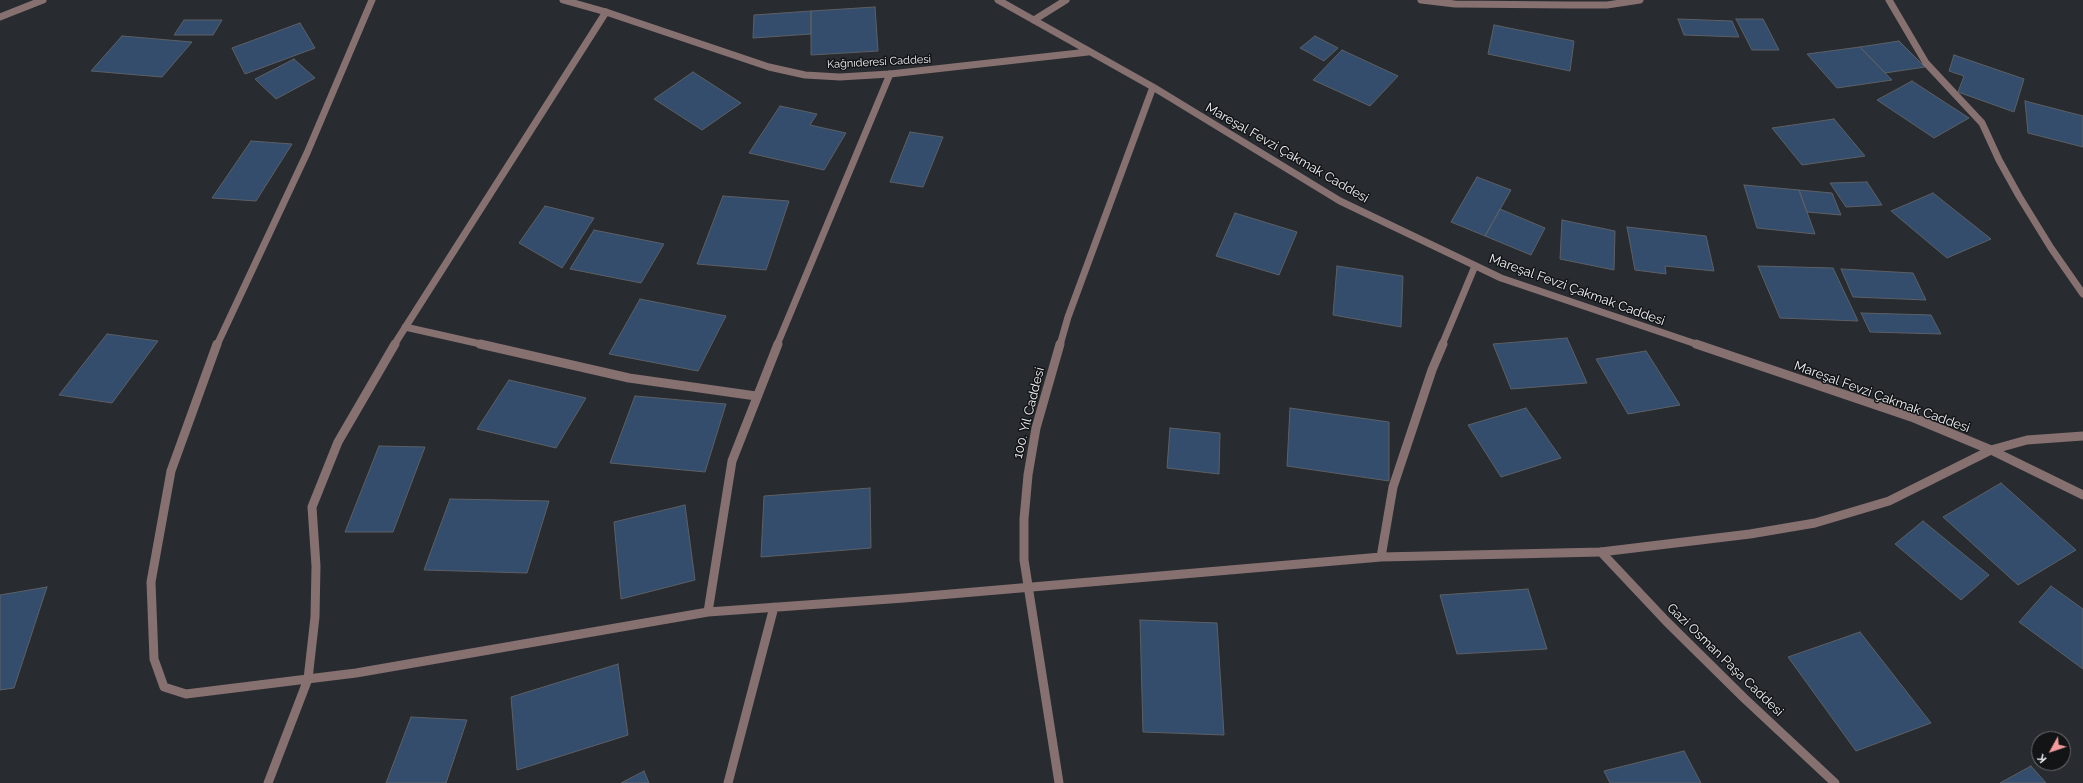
<!DOCTYPE html>
<html>
<head>
<meta charset="utf-8">
<style>
	body { margin:0 }
	#map { position:relative; width:2083px; height:783px; overflow:hidden; background:#282b30; font-family:Raleway,sans-serif }
	canvas { display:block }
	.north { position:absolute; left:2031px; top:731px; width:40px; height:40px; box-sizing:border-box; background:#121416; border:1px solid #6b6d70; border-radius:50%; rotate:230deg; font-size:11px; font-weight:700; line-height:16px; text-align:center; color:#f1f3f6 }
	.north::after { content:''; display:block; margin:auto; width:14px; height:18px; background:#f59b9c; clip-path:polygon(50% 0,100% 100%,50% 72%,0 100%) }
</style>
</head>
<body>
<div id="map">
<canvas width="2083" height="783"></canvas>
<div class="north">K</div>
</div>
<script>
const g = document.querySelector('canvas').getContext('2d');
g.lineJoin = 'round';
function fillPath(path, color) { g.fillStyle = color; g.fill(path, 'evenodd'); }
const toPath = rows => new Path2D(rows.map(r => 'M' + r).join(''));
function trace(path, color, width, dash) { g.strokeStyle = color; g.lineWidth = width; g.lineCap = dash ? 'butt' : 'round'; g.setLineDash(dash || []); g.stroke(path); }
function drawText(font, color, halo, rows, align = 'center') {
  g.font = font + ' Raleway,sans-serif'; g.lineWidth = 3; g.setLineDash([]); g.textBaseline = 'middle'; g.strokeStyle = halo; g.fillStyle = color; for (const [text, x, y, turn = 0] of rows) {
    g.save(); g.translate(x, y); g.rotate((+turn || 0) * Math.PI / 180); g.textAlign = isNaN(turn) ? turn : align; if (halo) g.strokeText(text, 0, 0); g.fillText(text, 0, 0); g.restore();
  }
}
const building = toPath([
	[875,7,878,51,811,55,811,11,875,7],
	[811,11,811,34,753,38,754,15,811,11],
	[1678,19,1732,21,1739,37,1684,35,1678,19],
	[1736,19,1763,19,1779,50,1752,50,1736,19],
	[184,20,222,20,213,35,174,35,184,20],
	[300,23,315,48,245,74,232,48,300,23],
	[1494,25,1574,41,1570,71,1488,54,1494,25],
	[122,36,192,42,162,77,91,71,122,36],
	[1315,36,1338,48,1324,61,1300,48,1315,36],
	[1899,41,1925,67,1885,73,1860,47,1899,41],
	[1860,47,1892,80,1837,88,1807,54,1860,47],
	[1342,50,1398,76,1370,106,1313,80,1342,50],
	[1954,55,2024,79,2014,112,1958,92,1964,76,1949,71,1954,55],
	[294,59,315,78,276,99,255,79,294,59],
	[693,72,741,103,702,130,654,99,693,72],
	[1912,81,1969,118,1934,138,1877,100,1912,81],
	[2025,101,2083,116,2083,147,2028,133,2025,101],
	[780,106,817,114,810,125,846,133,824,170,749,153,780,106],
	[1834,119,1865,156,1802,165,1772,128,1834,119],
	[910,132,943,137,923,187,890,182,910,132],
	[251,141,292,144,256,201,212,198,251,141],
	[1477,177,1511,190,1485,236,1451,222,1477,177],
	[1867,182,1882,205,1846,207,1830,183,1867,182],
	[1744,185,1799,190,1815,234,1757,228,1744,185],
	[1799,190,1832,193,1841,215,1807,212,1799,190],
	[1933,193,1991,239,1947,258,1891,211,1933,193],
	[723,196,789,201,766,270,697,264,723,196],
	[545,206,594,218,562,268,519,243,545,206],
	[1500,209,1545,228,1531,255,1485,236,1500,209],
	[1235,213,1297,232,1279,275,1216,256,1235,213],
	[1562,220,1615,231,1614,270,1560,259,1562,220],
	[1627,227,1706,236,1714,271,1665,266,1666,274,1635,270,1627,227],
	[594,230,664,244,641,283,570,269,594,230],
	[1337,266,1403,276,1401,327,1333,315,1337,266],
	[1758,266,1833,268,1858,321,1780,318,1758,266],
	[1841,269,1913,273,1926,300,1853,297,1841,269],
	[640,299,726,316,698,371,609,354,640,299],
	[1861,313,1931,315,1941,334,1870,332,1861,313],
	[107,334,158,341,112,403,59,395,107,334],
	[1567,338,1587,383,1511,389,1493,344,1567,338],
	[1646,351,1680,405,1628,414,1596,359,1646,351],
	[509,380,586,398,556,448,477,429,509,380],
	[635,396,726,404,705,472,610,463,635,396],
	[1290,408,1389,422,1389,481,1287,466,1290,408],
	[1526,408,1561,458,1501,477,1468,425,1526,408],
	[1170,428,1220,433,1219,474,1167,468,1170,428],
	[379,446,425,447,393,532,345,532,379,446],
	[2001,483,2076,550,2018,585,1943,517,2001,483],
	[870,488,871,548,761,557,764,496,870,488],
	[450,499,549,501,527,573,424,570,450,499],
	[685,505,695,580,621,599,614,522,685,505],
	[1923,521,1989,575,1961,600,1895,544,1923,521],
	[2051,586,2083,609,2083,669,2019,622,2051,586],
	[47,587,14,688,0,690,0,595,47,587],
	[1528,589,1547,649,1457,654,1440,595,1528,589],
	[1140,620,1217,623,1224,735,1143,732,1140,620],
	[1860,632,1931,723,1856,751,1788,657,1860,632],
	[618,664,628,735,517,770,511,697,618,664],
	[411,717,467,720,446,783,386,783,411,717],
	[1684,751,1701,783,1610,783,1604,771,1684,751],
	[2031,766,2046,783,2000,783,2031,766],
	[644,771,649,783,621,783,644,771]
]);
const serviceFar1 = toPath([
	[405,327,485,345]
]);
const service = toPath([
	[480,344,629,378,756,396]
]);
const minorFar1 = toPath([
	[1421,0,1455,4,1569,5,1607,5,1640,0],
	[1889,0,1926,63,1982,123,1999,160,2019,196,2051,248,2083,294],
	[0,17,43,0],
	[1034,20,1066,0],
	[217,345,307,153,372,0],
	[394,345,606,12],
	[777,345,890,74],
	[1442,345,1475,266]
]);
const minor = toPath([
	[217,344,171,471,151,582,154,659,164,687,186,694,356,673,708,612,904,598,1381,557,1601,552,1750,534,1815,523,1889,501,1991,450,2027,440,2083,436],
	[1381,557,1393,487,1432,370,1443,344],
	[708,612,732,461,778,344],
	[268,783,308,679,315,617,316,566,312,507,338,442,395,344],
	[728,783,774,607]
]);
const tertiaryFar1 = toPath([
	[563,0,606,12,769,67,805,75,840,77,890,74,1088,52],
	[998,0,1153,87,1340,201,1501,278,1699,345],
	[1060,345,1068,317,1153,87]
]);
const tertiary = toPath([
	[1696,344,1914,418,1991,450,2083,495],
	[1601,552,1666,621,1744,698,1835,783],
	[1059,783,1024,560,1024,519,1028,475,1036,428,1060,344]
]);
const farStreetnames = [
	["Kağnıderesi Caddesi",879,62,-3]
];
const streetNames = [
	["Mareşal Fevzi Çakmak Caddesi",1287,153,30],
	["Mareşal Fevzi Çakmak Caddesi",1577,290,20],
	["Mareşal Fevzi Çakmak Caddesi",1882,397,20],
	["100. Yıl Caddesi",1029,413,-76],
	["Gazi Osman Paşa Caddesi",1725,660,44]
];
fillPath(building, '#344d6d');
trace(building, '#5c6065', 1);
trace(serviceFar1, '#867070', 7);
trace(service, '#867070', 9);
trace(minorFar1, '#867070', 7);
trace(minor, '#867070', 9);
trace(tertiaryFar1, '#867070', 7);
trace(tertiary, '#867070', 9);
drawText('11px', '#f1f3f6', '#121416', farStreetnames);
drawText('13px', '#f1f3f6', '#121416', streetNames);
</script>
</body>
</html>
